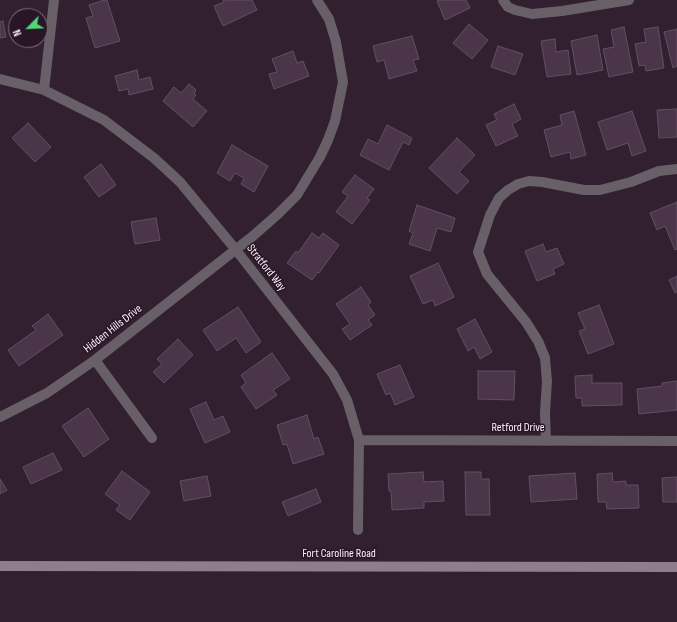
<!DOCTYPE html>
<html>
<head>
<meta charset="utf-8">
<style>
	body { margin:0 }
	#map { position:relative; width:677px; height:622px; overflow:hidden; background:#321f30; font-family:"Sofia Sans Condensed",sans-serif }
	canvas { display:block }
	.north { position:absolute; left:8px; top:8px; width:40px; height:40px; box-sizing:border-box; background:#281627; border:1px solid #7d6d7c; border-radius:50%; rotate:246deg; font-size:11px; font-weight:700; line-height:16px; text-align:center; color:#fcf0fb }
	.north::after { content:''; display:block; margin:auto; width:14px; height:18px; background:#51d674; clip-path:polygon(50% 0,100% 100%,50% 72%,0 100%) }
</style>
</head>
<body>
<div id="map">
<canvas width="677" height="622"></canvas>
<div class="north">N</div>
</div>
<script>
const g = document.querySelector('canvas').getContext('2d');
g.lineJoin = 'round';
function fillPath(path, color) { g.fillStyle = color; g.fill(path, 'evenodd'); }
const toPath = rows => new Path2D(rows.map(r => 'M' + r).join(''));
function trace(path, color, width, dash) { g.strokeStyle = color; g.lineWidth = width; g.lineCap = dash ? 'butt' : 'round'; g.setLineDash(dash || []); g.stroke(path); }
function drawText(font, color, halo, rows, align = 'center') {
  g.font = font + ' "Sofia Sans Condensed",sans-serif'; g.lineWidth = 3; g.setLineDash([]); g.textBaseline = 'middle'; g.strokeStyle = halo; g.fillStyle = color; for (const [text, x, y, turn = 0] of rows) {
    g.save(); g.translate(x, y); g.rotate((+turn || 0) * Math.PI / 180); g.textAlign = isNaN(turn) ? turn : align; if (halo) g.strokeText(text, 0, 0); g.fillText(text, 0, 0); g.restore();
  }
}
const building = toPath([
	[104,0,107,0,120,41,95,48,86,18,93,16,89,5,104,0],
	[223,0,252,0,257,10,223,26,214,6,224,2,223,0],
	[440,0,466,0,470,8,445,20,437,1,440,0],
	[3,21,6,37,0,38,0,22,3,21],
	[469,24,488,40,472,59,453,43,469,24],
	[624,27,633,72,609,77,603,49,614,47,611,30,624,27],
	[658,27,664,68,646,71,645,65,639,66,635,44,646,42,644,29,658,27],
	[677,29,677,66,673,68,664,32,677,29],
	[597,35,603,70,577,75,571,41,597,35],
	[412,36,419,59,413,60,417,71,389,79,384,60,377,62,373,46,412,36],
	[555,39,556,52,568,50,571,74,547,77,541,41,555,39],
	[498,46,523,54,515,75,491,67,498,46],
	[293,51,297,63,303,61,309,76,274,89,269,74,277,72,272,59,293,51],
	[137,70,139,80,150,77,153,89,129,95,128,89,119,91,115,76,137,70],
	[189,84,196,90,194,93,196,95,193,99,207,111,193,127,163,101,174,87,181,93,189,84],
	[514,104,521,119,512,124,518,136,496,146,486,125,497,120,494,114,514,104],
	[677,109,677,137,659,138,657,110,677,109],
	[574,111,586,155,571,159,570,152,551,157,544,130,562,125,560,115,574,111],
	[632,111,646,151,632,156,628,143,607,150,598,122,632,111],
	[28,123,51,147,35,162,12,138,28,123],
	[387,125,412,138,409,145,403,142,389,170,360,155,368,139,378,144,387,125],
	[457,138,475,155,459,172,469,181,457,194,429,168,457,138],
	[232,145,268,166,254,192,241,184,244,178,235,173,230,181,217,173,232,145],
	[101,164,116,185,99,197,84,177,101,164],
	[355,175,374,189,367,198,370,200,352,224,336,212,348,196,342,192,355,175],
	[677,202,677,249,675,250,665,226,657,230,650,213,677,202],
	[417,205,455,218,451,232,437,228,430,251,409,244,413,233,409,231,417,205],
	[156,218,160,240,135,244,131,222,156,218],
	[312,233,319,238,323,233,339,245,319,273,318,272,312,280,287,263,296,251,298,253,312,233],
	[543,244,546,252,557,248,564,264,553,269,555,274,537,281,525,251,543,244],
	[438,263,454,297,435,306,433,300,423,304,410,276,438,263],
	[677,276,677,292,675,293,669,280,677,276],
	[361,287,371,302,368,305,375,315,368,320,372,325,350,340,342,329,350,324,336,304,361,287],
	[599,305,614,344,588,354,579,331,585,329,578,313,599,305],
	[238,307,261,342,246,353,236,338,217,351,203,330,238,307],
	[48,314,63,335,19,366,8,350,36,330,32,326,48,314],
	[475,319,492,352,480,359,474,347,468,351,457,329,475,319],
	[178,339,193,355,164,383,153,372,162,364,157,359,178,339],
	[272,353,290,379,273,390,277,395,256,409,241,387,246,383,241,375,272,353],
	[400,365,414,397,395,405,390,393,386,395,377,374,400,365],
	[478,371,515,371,514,400,478,399,478,371],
	[592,375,592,383,622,383,622,405,582,406,582,398,576,398,575,376,592,375],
	[677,381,677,410,639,414,637,389,662,386,662,383,677,381],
	[206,402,214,420,223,416,230,432,205,443,190,409,206,402],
	[88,408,109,439,84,457,62,426,88,408],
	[307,415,314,439,318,437,324,454,293,464,287,444,283,445,277,425,307,415],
	[53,453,62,470,31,484,23,467,53,453],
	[122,471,150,492,130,520,116,510,120,505,105,494,122,471],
	[423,472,424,482,443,481,444,501,424,502,424,508,392,510,391,491,389,491,388,474,423,472],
	[465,472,481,472,481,479,489,479,490,515,466,515,465,472],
	[575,473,577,499,531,502,529,476,575,473],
	[612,473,613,482,626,481,626,485,638,485,639,508,607,509,606,502,598,502,597,474,612,473],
	[207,476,211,496,184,501,180,481,207,476],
	[677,477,677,502,663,502,662,478,677,477],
	[0,479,7,490,0,494,0,479],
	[316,489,321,502,288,516,282,502,316,489]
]);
const street = toPath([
	[503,0,508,7,515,10,532,14,562,11,629,0],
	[0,79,44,90,104,120,154,158,180,182,236,250,333,374,347,400,359,440,358,530],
	[44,90,54,0],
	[95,360,152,438],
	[0,417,47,393,95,360,253,236,278,214,297,195,320,157,328,140,335,121,343,82,336,42,329,19,317,0],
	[359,440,677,441],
	[546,441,545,413,547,381,545,358,538,341,526,322,487,274,478,252,490,215,499,198,508,190,518,184,529,181,542,182,584,190,600,190,631,182,659,171,677,169]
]);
const secondary = toPath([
	[0,566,677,567]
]);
const streetNames = [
	["Stratford Way",266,268,52],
	["Hidden Hills Drive",113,329,-38],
	["Retford Drive",518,428],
	["Fort Caroline Road",339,554]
];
fillPath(building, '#4a3648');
trace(building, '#644f62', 1);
trace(street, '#695f68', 10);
trace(secondary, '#8e7e8d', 10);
drawText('12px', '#fcf0fb', '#281627', streetNames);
</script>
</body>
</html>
